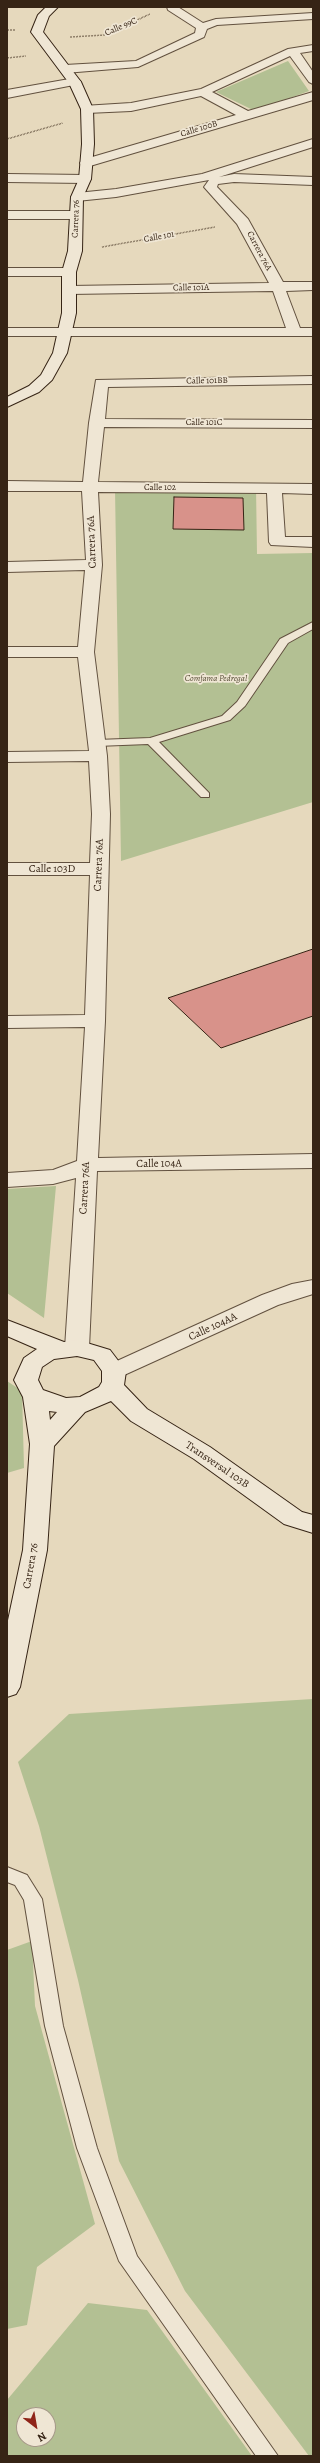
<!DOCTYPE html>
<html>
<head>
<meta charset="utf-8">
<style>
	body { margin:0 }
	#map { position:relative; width:320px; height:2463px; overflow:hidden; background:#e6d9bd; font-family:Alegreya,serif }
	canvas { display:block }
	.frame { position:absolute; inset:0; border:8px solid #362415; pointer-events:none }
	.north { position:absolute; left:16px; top:2407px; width:40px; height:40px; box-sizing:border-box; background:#efe6d4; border:1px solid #a59888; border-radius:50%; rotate:149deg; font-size:11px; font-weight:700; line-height:16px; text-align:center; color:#362415 }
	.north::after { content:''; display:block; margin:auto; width:14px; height:18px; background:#8f2418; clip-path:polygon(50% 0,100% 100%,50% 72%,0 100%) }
</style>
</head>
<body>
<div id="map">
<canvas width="320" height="2463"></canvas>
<div class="frame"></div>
<div class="north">N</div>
</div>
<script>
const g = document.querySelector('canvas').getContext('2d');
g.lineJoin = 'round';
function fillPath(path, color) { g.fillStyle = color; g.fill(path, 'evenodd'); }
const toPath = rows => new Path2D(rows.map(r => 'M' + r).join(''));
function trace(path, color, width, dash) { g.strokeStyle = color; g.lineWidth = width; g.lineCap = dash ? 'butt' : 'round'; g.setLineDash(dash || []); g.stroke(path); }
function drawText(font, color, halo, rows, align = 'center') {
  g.font = font + ' Alegreya,serif'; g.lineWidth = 3.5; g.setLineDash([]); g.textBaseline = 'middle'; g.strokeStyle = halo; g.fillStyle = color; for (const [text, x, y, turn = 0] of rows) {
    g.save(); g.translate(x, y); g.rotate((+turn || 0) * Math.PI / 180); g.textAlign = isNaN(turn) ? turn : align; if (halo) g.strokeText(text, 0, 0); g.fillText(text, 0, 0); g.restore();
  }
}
const green = toPath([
	[288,61,309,91,255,111,216,92],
	[256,487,257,554,313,553,313,802,121,861,115,489],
	[56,1186,44,1318,7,1293,7,1189],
	[7,1381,22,1391,24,1468,7,1473],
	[313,1699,313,2456,309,2456,185,2291,119,2161,78,1980,39,1826,18,1762,69,1714],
	[32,1941,35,2006,95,2224,37,2267,27,2325,7,2329,7,1950],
	[88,2303,147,2310,252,2456,7,2456,7,2400],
	[24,2415,48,2415,48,2439,24,2439]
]);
const building = toPath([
	[174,497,243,498,244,530,173,529,174,497],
	[313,949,313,1016,221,1048,168,998,313,949]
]);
const path = toPath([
	[7,30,15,30],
	[70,37,105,35,150,14],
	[7,58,26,56],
	[7,139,63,123],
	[102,247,215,227]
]);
const lane = toPath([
	[313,622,313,629,288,643,245,706,230,720,159,742,209,793,209,797,201,797,148,744,97,746,91,743,97,740,150,738,222,716,237,702,280,639,313,622],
	[7,1867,27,1875,42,1899,63,2026,97,2148,137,2256,278,2456,256,2456,119,2261,77,2148,45,2026,24,1900,15,1885,7,1882,7,1867]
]);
const street = toPath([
	[167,7,178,7,203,23,216,19,313,13,313,19,217,25,207,29,204,37,138,67,65,73,59,69,65,65,136,61,195,33,196,28,168,10,167,7],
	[313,45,313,51,300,53,313,72,313,84,309,82,290,56,212,92,248,111,313,92,313,100,90,166,82,166,80,163,82,160,236,115,201,96,131,111,87,113,83,112,81,109,83,106,131,103,201,89,288,49,313,45],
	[75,78,79,80,81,82,79,84,7,98,7,90,75,78],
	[313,139,313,147,219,177,234,174,313,177,313,185,234,182,218,184,217,187,248,219,283,282,313,282,313,290,286,291,300,328,313,328,313,336,7,336,7,328,286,328,273,291,69,294,62,290,69,286,269,283,237,224,204,187,209,180,116,197,77,201,71,197,77,193,116,189,202,174,313,139],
	[7,174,85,175,91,179,85,183,7,182,7,174],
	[7,211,76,211,82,215,76,219,7,219,7,211],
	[7,268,69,268,76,272,69,276,7,276,7,268],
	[313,376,313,384,108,387,105,419,313,420,313,428,104,427,98,482,313,484,313,494,282,493,285,537,313,537,313,547,271,545,269,542,267,493,98,492,102,565,94,652,107,756,110,814,105,1021,98,1158,313,1154,313,1168,97,1171,89,1348,85,1353,77,1356,69,1353,65,1348,76,1178,53,1184,7,1187,7,1173,53,1170,77,1161,85,1027,7,1028,7,1016,85,1015,90,875,7,875,7,863,90,863,92,814,89,761,7,762,7,752,89,751,78,657,7,657,7,647,78,647,85,570,7,572,7,562,86,560,82,491,7,491,7,481,83,482,89,423,96,380,313,376],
	[313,1280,313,1294,278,1305,122,1376,114,1379,106,1376,102,1371,106,1366,262,1295,292,1284,313,1280]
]);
const secondary = toPath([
	[46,7,58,7,49,16,43,32,81,82,93,109,94,144,91,179,83,197,82,251,76,272,76,313,67,353,52,380,39,392,7,407,7,397,29,386,41,375,53,353,62,313,62,272,68,251,71,197,79,179,82,144,81,109,69,83,31,32,38,15,46,7],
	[7,1320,64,1342,77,1340,110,1350,126,1371,124,1385,147,1409,210,1447,302,1512,313,1515,313,1533,284,1524,194,1459,131,1421,111,1401,85,1412,54,1446,47,1550,20,1687,16,1694,7,1697,7,1625,23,1550,30,1444,23,1397,14,1380,24,1358,37,1349,7,1336,7,1320],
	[77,1356,94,1360,102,1371,102,1382,99,1387,80,1397,66,1398,43,1390,38,1380,42,1367,54,1359,77,1356],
	[49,1411,57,1412,50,1420,49,1411]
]);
const farStreetnames = [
	["Calle 99C",121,27,-23],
	["Calle 100B",199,129,-17],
	["Carrera 76",76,219,-88],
	["Calle 101",159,237,-10],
	["Carrera 76A",259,251,62],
	["Calle 101A",191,288,-1],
	["Calle 101BB",207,381,-1],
	["Calle 101C",204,423],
	["Calle 102",160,488]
];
const farParknames = [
	["Comfama Pedregal",216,679]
];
const streetNames = [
	["Carrera 76A",92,542,-92],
	["Carrera 76A",99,865,-88],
	["Calle 103D",52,869],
	["Calle 104A",159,1164,-1],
	["Carrera 76A",85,1188,-87],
	["Calle 104AA",213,1327,-25],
	["Transversal 103B",217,1465,34],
	["Carrera 76",31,1566,-80]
];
fillPath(green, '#b3c093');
fillPath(building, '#d8928a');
trace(building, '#362415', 1);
trace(lane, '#62513f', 2);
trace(street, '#62513f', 2);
trace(secondary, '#362415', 2);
trace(path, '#362415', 1.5, [0.5, 1]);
fillPath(lane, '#efe6d4');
fillPath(street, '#efe6d4');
fillPath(secondary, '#efe6d4');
drawText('9px', '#362415', '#efe6d4', farStreetnames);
drawText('italic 9px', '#554b34', '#efe6d4', farParknames);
drawText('11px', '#362415', '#efe6d4', streetNames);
</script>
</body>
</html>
